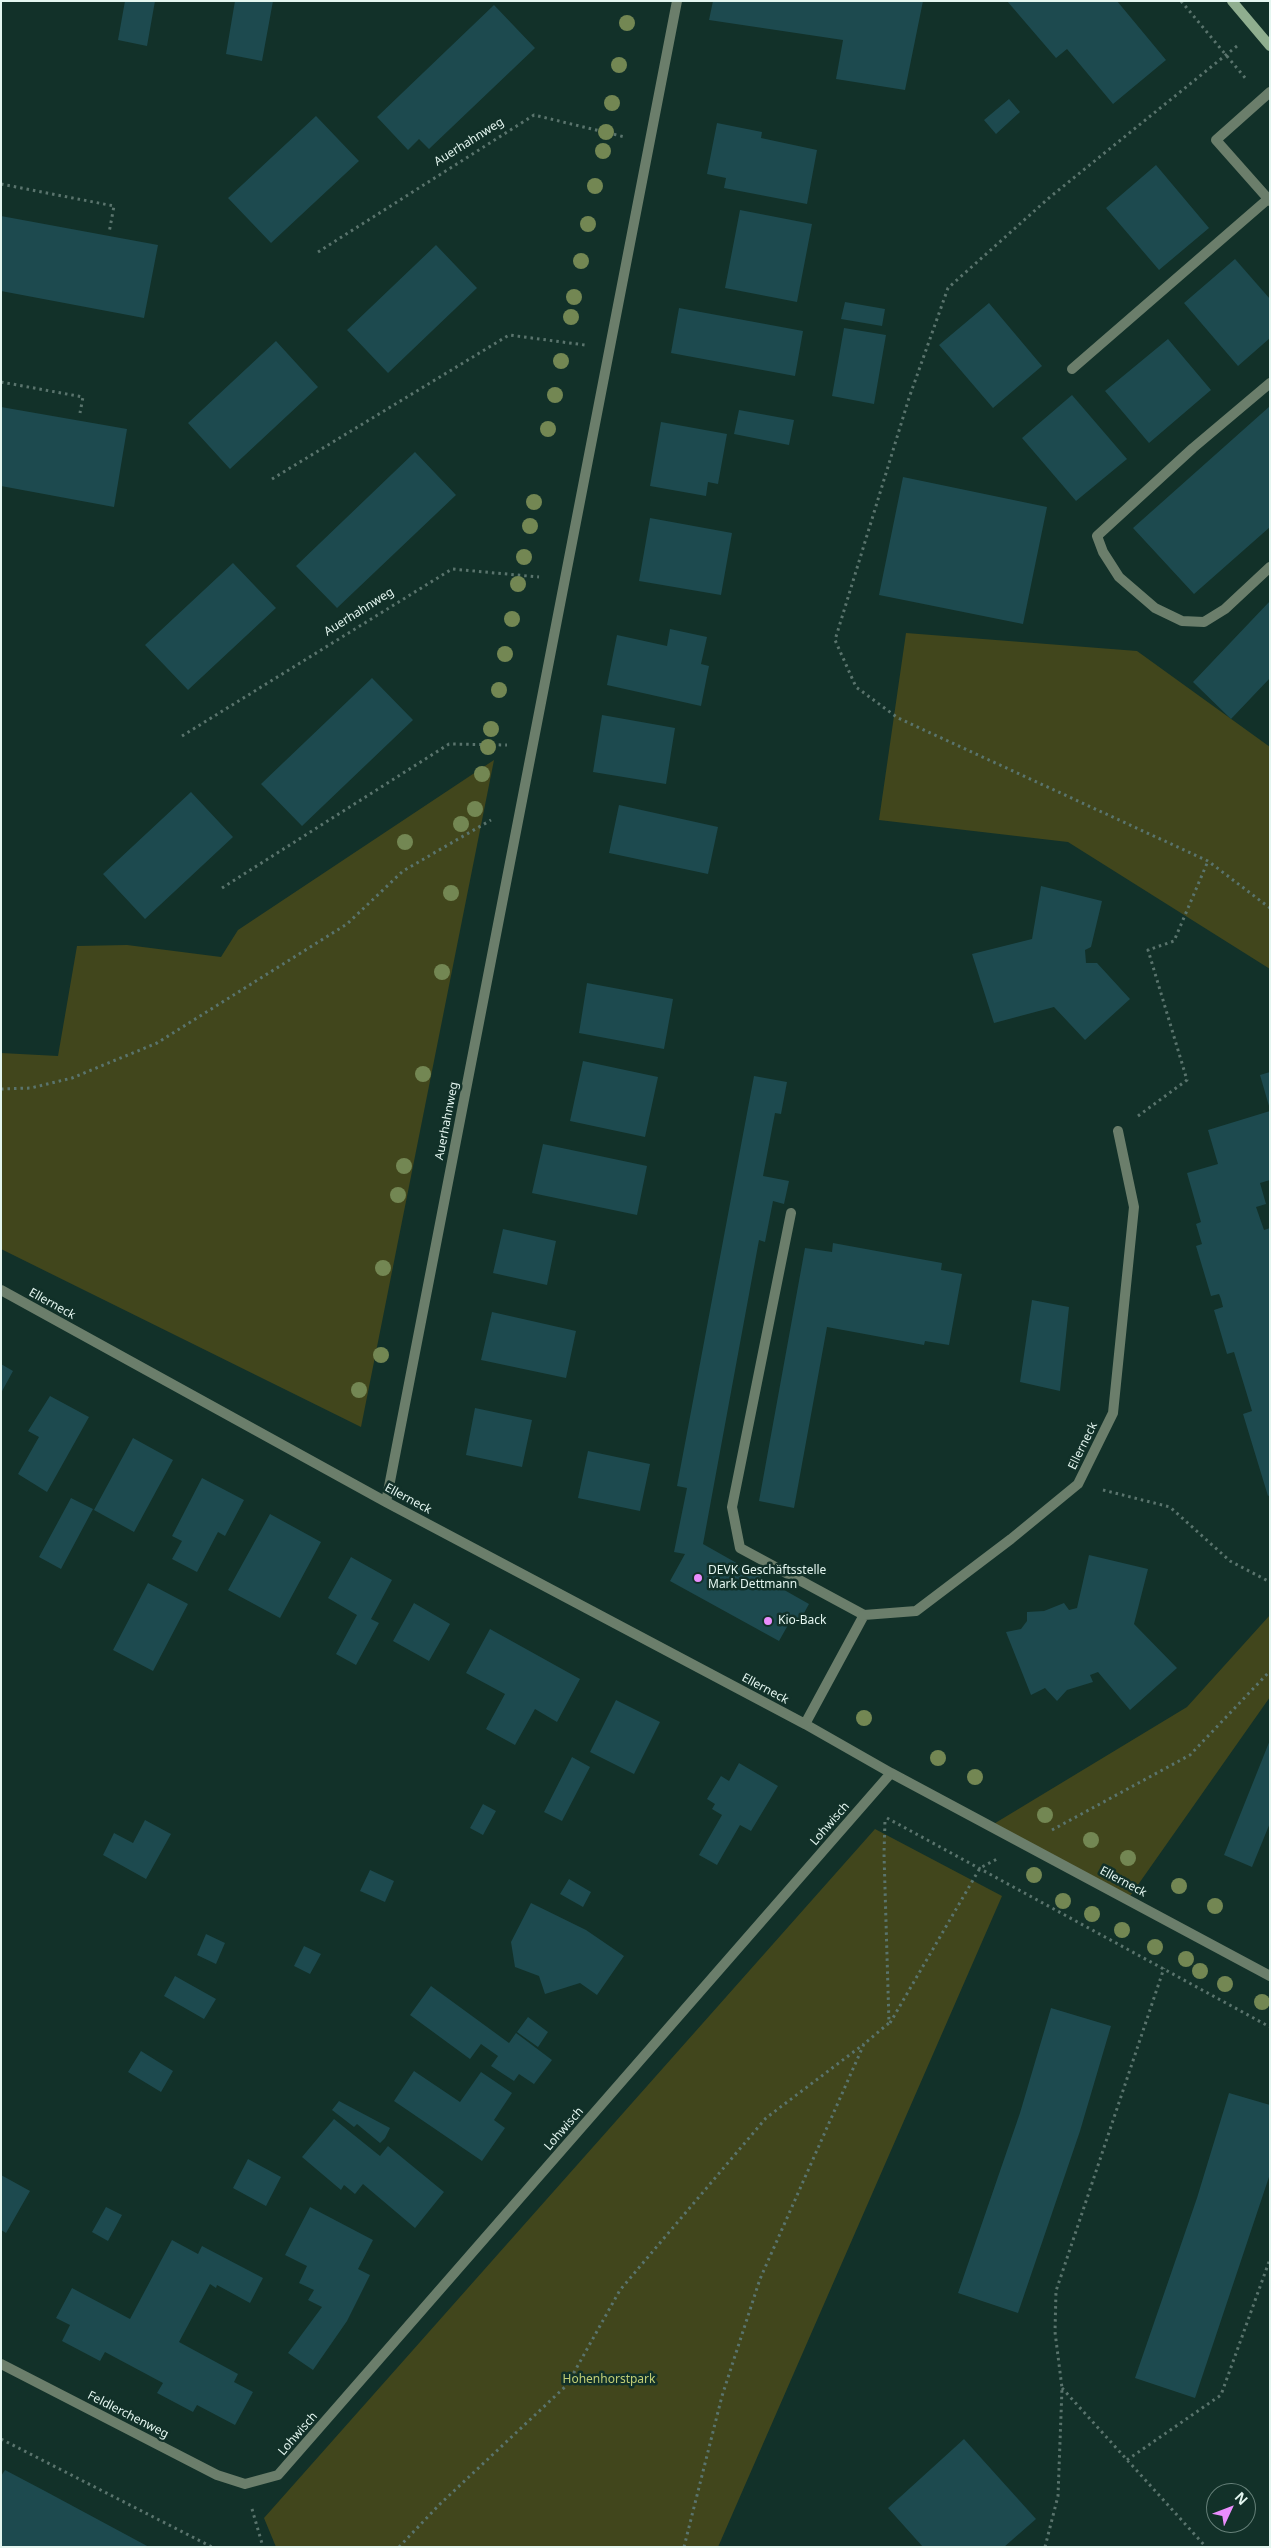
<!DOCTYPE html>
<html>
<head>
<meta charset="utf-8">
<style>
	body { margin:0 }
	#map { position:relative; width:1271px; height:2548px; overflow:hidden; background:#123129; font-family:"Noto Sans",sans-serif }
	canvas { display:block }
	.frame { position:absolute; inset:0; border:2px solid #e4f6f0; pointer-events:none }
	.north { position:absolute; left:1206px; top:2483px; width:50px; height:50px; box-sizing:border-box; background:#123129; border:1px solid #668079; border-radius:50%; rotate:47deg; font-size:14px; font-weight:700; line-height:20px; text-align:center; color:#e4f6f0 }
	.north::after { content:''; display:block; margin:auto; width:18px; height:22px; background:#ea8dfd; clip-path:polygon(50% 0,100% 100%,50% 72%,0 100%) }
</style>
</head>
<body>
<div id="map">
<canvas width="1271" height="2548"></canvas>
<div class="frame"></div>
<div class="north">N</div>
</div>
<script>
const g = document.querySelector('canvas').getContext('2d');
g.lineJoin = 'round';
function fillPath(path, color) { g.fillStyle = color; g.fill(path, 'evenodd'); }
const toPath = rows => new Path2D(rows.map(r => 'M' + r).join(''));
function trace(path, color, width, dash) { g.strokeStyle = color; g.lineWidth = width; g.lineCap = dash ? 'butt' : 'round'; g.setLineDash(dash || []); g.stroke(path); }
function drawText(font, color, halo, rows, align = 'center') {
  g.font = font + ' "Noto Sans",sans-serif'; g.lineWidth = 5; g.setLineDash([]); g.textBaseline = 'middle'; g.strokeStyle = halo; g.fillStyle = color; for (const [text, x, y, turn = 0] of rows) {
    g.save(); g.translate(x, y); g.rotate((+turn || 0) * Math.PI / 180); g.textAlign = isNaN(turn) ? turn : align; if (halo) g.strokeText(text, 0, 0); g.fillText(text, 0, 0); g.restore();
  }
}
const green = toPath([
	[906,633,1137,651,1270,747,1270,969,1068,842,879,820],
	[494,760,361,1427,1,1249,1,1053,58,1056,77,946,127,945,221,957,238,930],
	[1270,1615,1270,1697,1128,1899,992,1825,1187,1707],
	[875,1829,1002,1896,718,2547,276,2547,264,2518]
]);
const building = toPath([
	[125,1,155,1,147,46,118,40],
	[235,1,273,1,262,61,226,54],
	[713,1,923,1,905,90,836,79,843,40,709,20],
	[1007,1,1117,1,1166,60,1113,104,1067,49,1056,58],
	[494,5,535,48,429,149,419,139,408,150,377,117],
	[1009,99,1020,112,996,134,984,120],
	[316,116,359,161,271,243,228,198],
	[717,123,762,132,761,138,817,150,807,204,724,188,726,178,707,174],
	[1156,165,1209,228,1159,270,1106,208],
	[740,210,812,224,797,302,725,288],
	[1,216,158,245,144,318,1,291],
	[436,245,477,288,388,373,347,330],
	[1235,259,1270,299,1270,338,1238,366,1184,303],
	[845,302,885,309,882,326,841,319],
	[989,303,1042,366,993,408,939,345],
	[679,308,803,331,795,376,671,353],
	[844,328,886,335,874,404,832,396],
	[1168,339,1211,390,1149,443,1105,391],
	[276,341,318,387,230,469,188,423],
	[1072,395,1127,459,1076,501,1022,438],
	[1270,406,1270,527,1194,594,1133,528],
	[1,407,127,429,114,507,1,486],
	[739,410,794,420,789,445,734,434],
	[661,422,727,434,718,484,708,482,706,496,650,486],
	[415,452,456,495,337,608,296,566],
	[903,477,1047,507,1023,624,879,595],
	[650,518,732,533,721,595,639,581],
	[233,563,276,608,188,690,145,645],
	[1270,601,1270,678,1231,719,1193,682],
	[670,629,707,637,701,664,709,666,701,706,607,685,617,635,667,646],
	[372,678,413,720,302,826,261,784],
	[602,715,675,728,666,784,593,772],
	[191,792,233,837,145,919,103,874],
	[619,805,718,827,708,874,609,853],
	[1041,886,1102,901,1091,947,1085,950,1086,963,1097,963,1130,999,1085,1040,1054,1007,994,1023,972,954,1032,939],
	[587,983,673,999,664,1049,579,1033],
	[583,1061,658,1077,645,1137,570,1121],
	[1270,1072,1270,1106,1269,1106,1260,1075],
	[754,1076,787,1082,781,1114,775,1113,763,1176,789,1181,784,1204,773,1201,765,1242,759,1240,703,1544,809,1604,799,1622,792,1618,779,1641,670,1581,685,1554,674,1552,687,1488,677,1486],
	[1270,1111,1270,1180,1260,1183,1266,1204,1256,1207,1264,1230,1270,1228,1270,1495,1268,1496,1243,1414,1252,1411,1234,1352,1227,1354,1214,1310,1223,1307,1221,1299,1219,1294,1211,1296,1196,1246,1202,1244,1196,1224,1201,1222,1187,1173,1218,1164,1208,1130],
	[543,1144,647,1166,637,1215,532,1193],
	[503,1229,556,1241,547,1285,493,1273],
	[833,1243,942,1263,941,1270,962,1274,949,1345,925,1341,924,1345,827,1327,794,1508,759,1501,805,1248,832,1252],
	[1032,1300,1069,1307,1060,1391,1020,1382],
	[492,1312,576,1331,566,1378,481,1360],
	[1,1364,13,1371,1,1393],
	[50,1396,89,1417,47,1492,18,1474,39,1437,28,1431],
	[475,1408,532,1420,522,1467,466,1455],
	[133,1438,173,1460,134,1532,94,1510],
	[588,1451,650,1464,640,1511,578,1498],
	[202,1478,244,1500,225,1536,218,1532,197,1572,172,1559,182,1541,172,1536],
	[71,1498,93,1509,61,1569,39,1557],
	[270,1514,321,1542,280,1618,228,1590],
	[1089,1555,1148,1569,1134,1624,1177,1668,1130,1710,1098,1672,1090,1675,1093,1682,1067,1690,1057,1701,1045,1688,1031,1695,1006,1632,1021,1629,1027,1621,1027,1612,1044,1611,1064,1603,1069,1610,1077,1608],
	[351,1557,392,1580,371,1619,379,1623,356,1665,336,1654,357,1615,328,1598],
	[148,1583,188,1604,153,1671,113,1650],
	[414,1603,450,1624,429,1661,393,1641],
	[490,1629,580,1679,557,1722,535,1709,515,1745,486,1729,505,1694,466,1673],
	[616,1700,660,1722,634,1774,590,1752],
	[1270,1740,1270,1823,1252,1867,1224,1855],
	[572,1757,590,1767,562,1821,544,1812],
	[739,1763,778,1786,751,1831,740,1825,717,1865,699,1855,722,1815,712,1809,715,1804,707,1799,721,1776,729,1781],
	[483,1804,496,1811,483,1835,470,1828],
	[145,1820,171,1834,146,1879,103,1855,114,1833,133,1843],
	[370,1870,394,1881,385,1902,360,1891],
	[569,1879,591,1892,583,1907,560,1894],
	[531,1903,586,1930,624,1956,597,1995,580,1983,545,1994,539,1976,515,1967,511,1942],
	[206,1934,225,1943,216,1964,197,1955],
	[304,1946,321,1954,310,1974,294,1966],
	[175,1976,216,1999,204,2019,164,1996],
	[431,1986,509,2043,516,2033,552,2060,534,2084,519,2074,514,2081,491,2066,498,2056,481,2044,470,2059,410,2015],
	[1051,2008,1111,2026,1080,2131,1018,2313,958,2293,1020,2113],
	[528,2017,548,2032,538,2047,517,2032],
	[141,2051,173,2071,161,2092,128,2072],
	[414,2071,460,2102,481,2072,512,2093,494,2120,505,2128,482,2161,394,2101],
	[1229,2093,1270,2105,1270,2174,1195,2398,1135,2378,1197,2198],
	[339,2101,390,2128,385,2138,380,2143,357,2124,354,2127,332,2110],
	[334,2119,380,2156,388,2146,444,2192,415,2228,363,2184,355,2194,344,2185,341,2190,302,2157],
	[248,2159,281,2177,266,2206,233,2188],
	[1,2175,30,2191,6,2233,1,2230],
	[106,2207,122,2215,108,2241,92,2232],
	[310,2207,373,2240,358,2269,370,2275,347,2321,313,2370,288,2353,322,2307,308,2300,314,2290,299,2283,307,2266,285,2255],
	[172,2240,198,2254,202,2246,263,2278,250,2303,217,2285,216,2288,210,2284,179,2342,238,2374,234,2382,253,2392,235,2425,197,2405,193,2412,157,2393,163,2383,105,2352,100,2361,62,2341,70,2325,56,2318,72,2288,130,2319],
	[964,2439,1036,2519,1004,2547,923,2547,888,2508],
	[5,2470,43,2490,149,2547,4,2547,1,2545,1,2476]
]);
const path = toPath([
	[1181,1,1246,79],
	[1237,46,1050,197,948,288,909,398,835,640,856,687,898,718,1208,861,1270,908],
	[1,184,114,206,109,233],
	[318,252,534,115,625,137],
	[1,382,83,397,80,413],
	[272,479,509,335,585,345],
	[182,736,452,569,539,577],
	[222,888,449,744,507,745],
	[1,1089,31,1088,72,1078,157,1043,347,924,403,871,491,820],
	[1138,1116,1187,1080,1148,950,1174,941,1208,861],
	[1103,1490,1170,1507,1230,1561,1270,1582],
	[887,1818,1270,2027],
	[1052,1830,1190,1755,1270,1671],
	[890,2023,980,1868,997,1859],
	[1062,2388,1206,2547],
	[1,2439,212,2547],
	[1127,2460,1221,2395,1270,2259],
	[252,2509,263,2547],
	[399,2547,440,2504,567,2385,620,2290,766,2118,864,2044],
	[684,2547,722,2396,760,2279,864,2044,889,2023,884,1854,885,1820],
	[1045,2547,1058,2496,1062,2388,1055,2332,1056,2291,1164,1968]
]);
const lane = toPath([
	[1270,92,1216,140,1270,201],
	[1072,369,1268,199],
	[1270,383,1193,448,1097,536,1103,552,1119,577,1155,608,1182,621,1204,622,1225,609,1270,567],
	[791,1213,732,1507,740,1548,864,1615]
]);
const street = toPath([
	[1,1290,386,1502,805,1724,891,1773,1270,1976],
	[386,1502,677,1],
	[805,1724,864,1615,916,1611,1011,1539,1078,1484,1113,1413,1134,1207,1118,1131],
	[1,2364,217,2475,245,2484,278,2475,891,1773]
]);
const secondary = toPath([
	[1232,1,1270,46]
]);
const trees = [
	[627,23],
	[619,65],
	[612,103],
	[606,132],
	[603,151],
	[595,186],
	[588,224],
	[581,261],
	[574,297],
	[571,317],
	[561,361],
	[555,395],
	[548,429],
	[534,502],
	[530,526],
	[524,557],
	[518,584],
	[512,619],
	[505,654],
	[499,690],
	[491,729],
	[488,747],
	[482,774],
	[475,809],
	[461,824],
	[405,842],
	[451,893],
	[442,972],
	[423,1074],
	[404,1166],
	[398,1195],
	[383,1268],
	[381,1355],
	[359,1390],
	[864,1718],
	[938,1758],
	[975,1777],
	[1045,1815],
	[1091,1840],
	[1128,1858],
	[1034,1875],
	[1179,1886],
	[1063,1901],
	[1215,1906],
	[1092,1914],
	[1122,1930],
	[1155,1947],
	[1186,1959],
	[1200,1971],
	[1225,1984],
	[1262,2002]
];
const markers = [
	[698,1578,5,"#ea8dfd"],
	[768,1621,5,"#ea8dfd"]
];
const streetNames = [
	["Auerhahnweg",469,142,-32],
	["Auerhahnweg",359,612,-32],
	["Auerhahnweg",447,1121,-79],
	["Ellerneck",52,1304,29],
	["Ellerneck",1083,1446,-64],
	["Ellerneck",408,1499,28],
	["Ellerneck",765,1689,28],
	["Lohwisch",830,1824,-49],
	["Ellerneck",1123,1882,28],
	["Lohwisch",564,2129,-49],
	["Feldlerchenweg",128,2415,27],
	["Lohwisch",298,2434,-49]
];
const poiNames = [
	["DEVK Geschäftsstelle",708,1571],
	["Mark Dettmann",708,1585],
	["Kio-Back",778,1621]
];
const parkNames = [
	["Hohenhorstpark",609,2380]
];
fillPath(green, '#41461c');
fillPath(building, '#1d4a4f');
trace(path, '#5a746d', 3, [2.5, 4]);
trace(lane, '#6b7e6b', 10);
trace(street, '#6b7e6b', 10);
trace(secondary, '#8fae8f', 10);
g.fillStyle = '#738753';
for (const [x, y] of trees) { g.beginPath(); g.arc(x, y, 8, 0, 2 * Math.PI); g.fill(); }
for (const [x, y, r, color] of markers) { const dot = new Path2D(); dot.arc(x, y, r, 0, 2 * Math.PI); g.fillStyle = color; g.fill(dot); trace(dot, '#123129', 2); }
drawText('12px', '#e4f6f0', '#123129', streetNames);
drawText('12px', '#e4f6f0', '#123129', poiNames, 'left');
drawText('12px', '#c2ce76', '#123129', parkNames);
</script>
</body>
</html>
